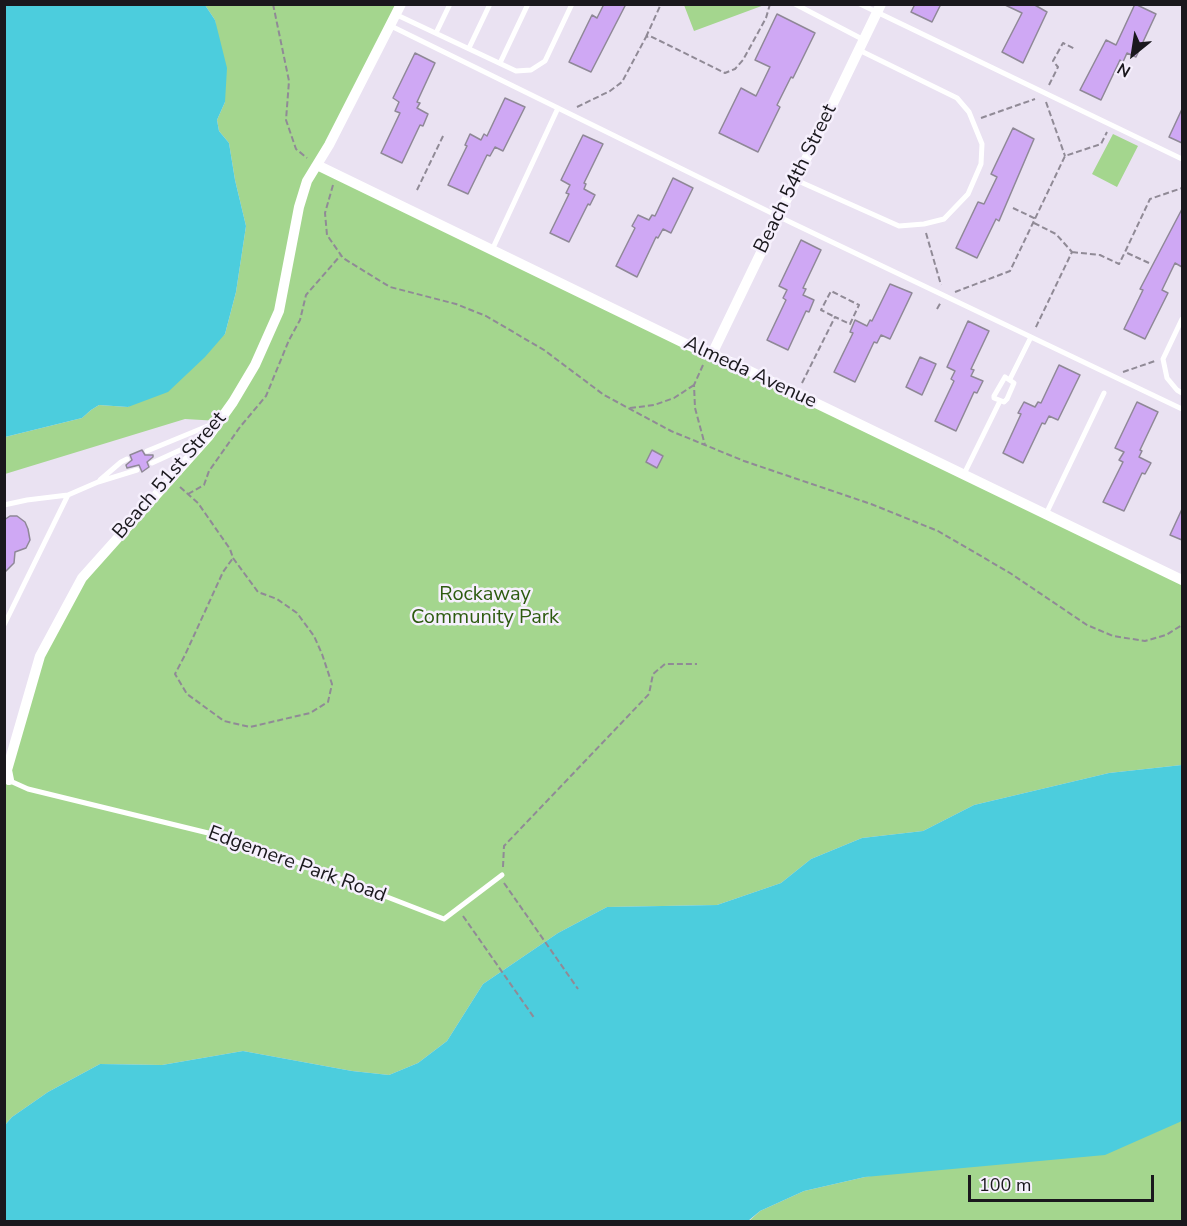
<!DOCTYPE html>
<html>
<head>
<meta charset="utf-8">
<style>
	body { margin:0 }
	#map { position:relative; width:1187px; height:1226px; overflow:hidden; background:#eae2f2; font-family:"Nunito Sans",sans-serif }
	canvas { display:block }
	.frame { position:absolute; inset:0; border:6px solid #1a181d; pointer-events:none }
	.north { position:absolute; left:1103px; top:24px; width:60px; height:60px; -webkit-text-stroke:4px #f6f0fd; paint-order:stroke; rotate:210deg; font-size:16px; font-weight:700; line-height:24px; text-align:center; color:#1a181d }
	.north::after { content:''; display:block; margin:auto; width:21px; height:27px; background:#1a181d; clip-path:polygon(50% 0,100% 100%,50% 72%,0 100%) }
	.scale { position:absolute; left:968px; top:1175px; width:186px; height:27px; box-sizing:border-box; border:3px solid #1a181d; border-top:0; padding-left:8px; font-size:18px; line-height:21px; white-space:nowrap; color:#1a181d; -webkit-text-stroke:4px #f6f0fd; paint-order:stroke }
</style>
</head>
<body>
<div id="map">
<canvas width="1187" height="1226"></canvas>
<div class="frame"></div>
<div class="north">N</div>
<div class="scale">100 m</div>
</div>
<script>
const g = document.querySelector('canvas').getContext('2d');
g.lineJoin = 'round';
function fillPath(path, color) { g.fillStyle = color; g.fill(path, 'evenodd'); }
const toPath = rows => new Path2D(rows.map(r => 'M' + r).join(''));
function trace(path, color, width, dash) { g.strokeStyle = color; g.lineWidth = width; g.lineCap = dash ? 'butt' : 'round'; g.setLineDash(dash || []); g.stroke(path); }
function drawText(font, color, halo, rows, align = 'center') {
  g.font = font + ' "Nunito Sans",sans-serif'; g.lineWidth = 5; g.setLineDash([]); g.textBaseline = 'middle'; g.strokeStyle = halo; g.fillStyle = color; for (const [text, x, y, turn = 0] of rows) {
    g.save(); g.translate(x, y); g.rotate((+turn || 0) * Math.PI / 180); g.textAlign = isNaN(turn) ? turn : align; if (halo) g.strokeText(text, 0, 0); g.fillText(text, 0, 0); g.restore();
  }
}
const green = toPath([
	[767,4,694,31,684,5,684,4],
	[205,5,401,5,318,165,1182,580,1182,765,1109,773,974,805,923,831,862,838,811,859,781,883,717,905,607,907,558,933,483,984,447,1041,418,1063,389,1075,352,1071,243,1051,162,1065,100,1064,48,1092,12,1117,5,1125,5,779,40,656,78,585,219,421,185,419,5,474,5,437,82,418,91,410,99,405,128,407,225,334,236,292,246,226,235,180,229,143,219,131,217,120,225,102,215,20],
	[1113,134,1138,146,1117,187,1092,174],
	[1182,1121,1182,1221,748,1222,760,1211,804,1191,865,1177]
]);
const water = toPath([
	[5,4,205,5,215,20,227,68,225,102,217,120,219,131,229,143,235,180,246,226,236,292,225,334,205,357,168,392,128,407,99,405,91,410,82,418,5,437],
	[1182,765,1182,1121,1105,1155,865,1177,804,1191,760,1211,748,1221,5,1221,5,1125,12,1117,48,1092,100,1064,162,1065,243,1051,352,1071,389,1075,418,1063,447,1041,483,984,558,933,607,907,717,905,781,883,811,859,862,838,923,831,974,805,1109,773]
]);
const building = toPath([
	[604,4,626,4,591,72,569,62,592,15,597,18,604,4],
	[915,4,941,4,932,22,911,12,915,4],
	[1003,4,1033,4,1047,12,1023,63,1002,52,1022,13,1003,4],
	[1135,4,1156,14,1136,57,1127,53,1123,62,1120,60,1101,100,1080,90,1106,40,1116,45,1135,4],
	[777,14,815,33,793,78,791,77,777,105,780,107,758,152,719,133,741,88,756,96,770,67,755,60,777,14],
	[415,53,435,63,417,102,420,103,417,108,428,114,423,126,420,125,402,163,381,153,400,113,395,111,399,102,393,98,415,53],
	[505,98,525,107,503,151,495,147,490,156,487,155,468,194,448,185,467,146,465,145,470,134,481,140,484,134,487,136,505,98],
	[1182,109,1182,143,1169,137,1182,109],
	[1013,128,1034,139,999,221,996,219,977,258,956,248,978,202,984,204,997,177,991,174,1013,128],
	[583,135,603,144,584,183,586,184,584,189,595,195,590,205,588,204,569,242,550,233,569,194,566,193,570,185,561,180,583,135],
	[673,178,693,188,671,233,663,229,658,238,656,237,637,277,616,266,635,228,632,226,638,215,649,220,652,215,655,216,673,178],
	[1182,209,1182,267,1175,263,1162,290,1168,293,1145,339,1124,329,1143,290,1140,289,1182,209],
	[801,240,821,250,803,288,806,289,803,295,814,300,809,312,806,311,788,350,767,340,786,300,783,298,787,290,779,286,801,240],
	[890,284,912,293,890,339,881,335,877,343,874,342,855,382,834,372,853,333,850,332,855,320,867,326,870,320,872,321,890,284],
	[968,321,989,331,971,369,974,370,971,376,983,381,977,393,974,392,956,431,935,421,954,381,951,379,955,371,947,367,968,321],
	[920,357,936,364,922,395,906,387,920,357],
	[1059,365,1080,375,1058,420,1049,416,1045,424,1042,423,1023,463,1003,453,1021,414,1018,413,1024,402,1035,407,1038,402,1041,403,1059,365],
	[1137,402,1158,412,1140,450,1142,451,1139,457,1151,463,1145,474,1142,473,1124,511,1103,502,1123,462,1119,460,1124,452,1115,448,1137,402],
	[142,450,145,455,153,455,153,457,147,462,149,467,142,472,139,465,127,468,126,465,132,460,130,455,142,450],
	[652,450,663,456,657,468,646,462,652,450],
	[1182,509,1182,540,1170,535,1182,509],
	[10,516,17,516,25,522,28,529,30,540,26,548,15,552,14,563,4,573,4,520,10,516]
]);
const path = toPath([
	[273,4,289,81,286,120,296,149,307,158],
	[646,37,661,4],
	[1049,85,1058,67,1053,61,1063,43,1075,49],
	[1046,102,1065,156],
	[577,107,610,91,622,82,646,37,650,36,725,73,735,69,743,60,766,18,770,4],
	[981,118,1035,99],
	[333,185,325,213,327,235,343,258,390,287,456,304,486,316,544,350,604,395,671,431,744,461,871,504,938,531,1010,573,1087,625,1113,636,1145,641,1166,635,1182,625],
	[417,190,444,134],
	[1013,208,1036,219],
	[1034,223,1056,234,1072,252,1035,329],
	[926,233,941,285],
	[1072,252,1100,255,1119,264,1125,252],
	[1149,263,1125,252,1150,199,1182,188],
	[955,292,1010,271,1065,156,1101,144,1107,132],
	[937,309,941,302],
	[703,365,694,385,695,408,705,445],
	[1123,372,1155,361],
	[802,383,835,317,850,324,859,305,831,291,821,310,835,317],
	[630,408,654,405,674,398,694,385],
	[180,487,198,503,230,549,233,558],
	[188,494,204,485,209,471,240,427,266,396,289,340,300,320,306,295,340,256],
	[233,558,258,592,277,599,297,613,314,636,322,654,332,684,328,702,310,713,250,727,224,721,187,694,175,674,185,655,223,572,233,558],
	[503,867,504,846,649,694,653,674,665,664,697,664],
	[504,883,578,989],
	[463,916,535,1019]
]);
const lane = toPath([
	[795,4,864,40],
	[860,4,1182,159],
	[397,15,516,71,531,70,545,61,572,4],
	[391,26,792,223,1182,409],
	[436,33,450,4],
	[469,48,490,4],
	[500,63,528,4],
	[796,180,899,226,924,224,944,219,968,194,981,164,982,144,969,112,957,98,859,50],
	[492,250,558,108],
	[1182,319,1163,359,1167,378,1177,390,1182,393],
	[1005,377,1014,383,1007,399,1004,402,994,398,994,396,1005,377],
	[1010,379,1031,337],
	[147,451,215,423],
	[152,463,200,441],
	[964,474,1000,401],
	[100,480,121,462,127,459],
	[4,505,27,500,68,495,98,482,137,470],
	[1046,514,1104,393],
	[4,625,68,495],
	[8,780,28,789,245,842,444,919,502,875]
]);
const street = toPath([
	[317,165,688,345,735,364,1182,580],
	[712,354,881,4],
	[9,780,7,770,40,656,82,578,208,437,233,402,255,365,279,311,299,207,307,181,329,145,401,4]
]);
const streetNames = [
	["Beach 54th Street",796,179,-64],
	["Almeda Avenue",750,373,25],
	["Beach 51st Street",170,476,-49],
	["Edgemere Park Road",297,865,20]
];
const parkNames = [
	["Rockaway",485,595],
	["Community Park",485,618]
];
fillPath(green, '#a4d68e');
fillPath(water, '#4ccddd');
fillPath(building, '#cfa8f4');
trace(building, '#8f8897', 1.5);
trace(path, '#908a96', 2, [6, 3]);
trace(lane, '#fff', 5);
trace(street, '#fff', 10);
drawText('20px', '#1a181d', '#f6f0fd', streetNames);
drawText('20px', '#2d5b10', '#f6f0fd', parkNames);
</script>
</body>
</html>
